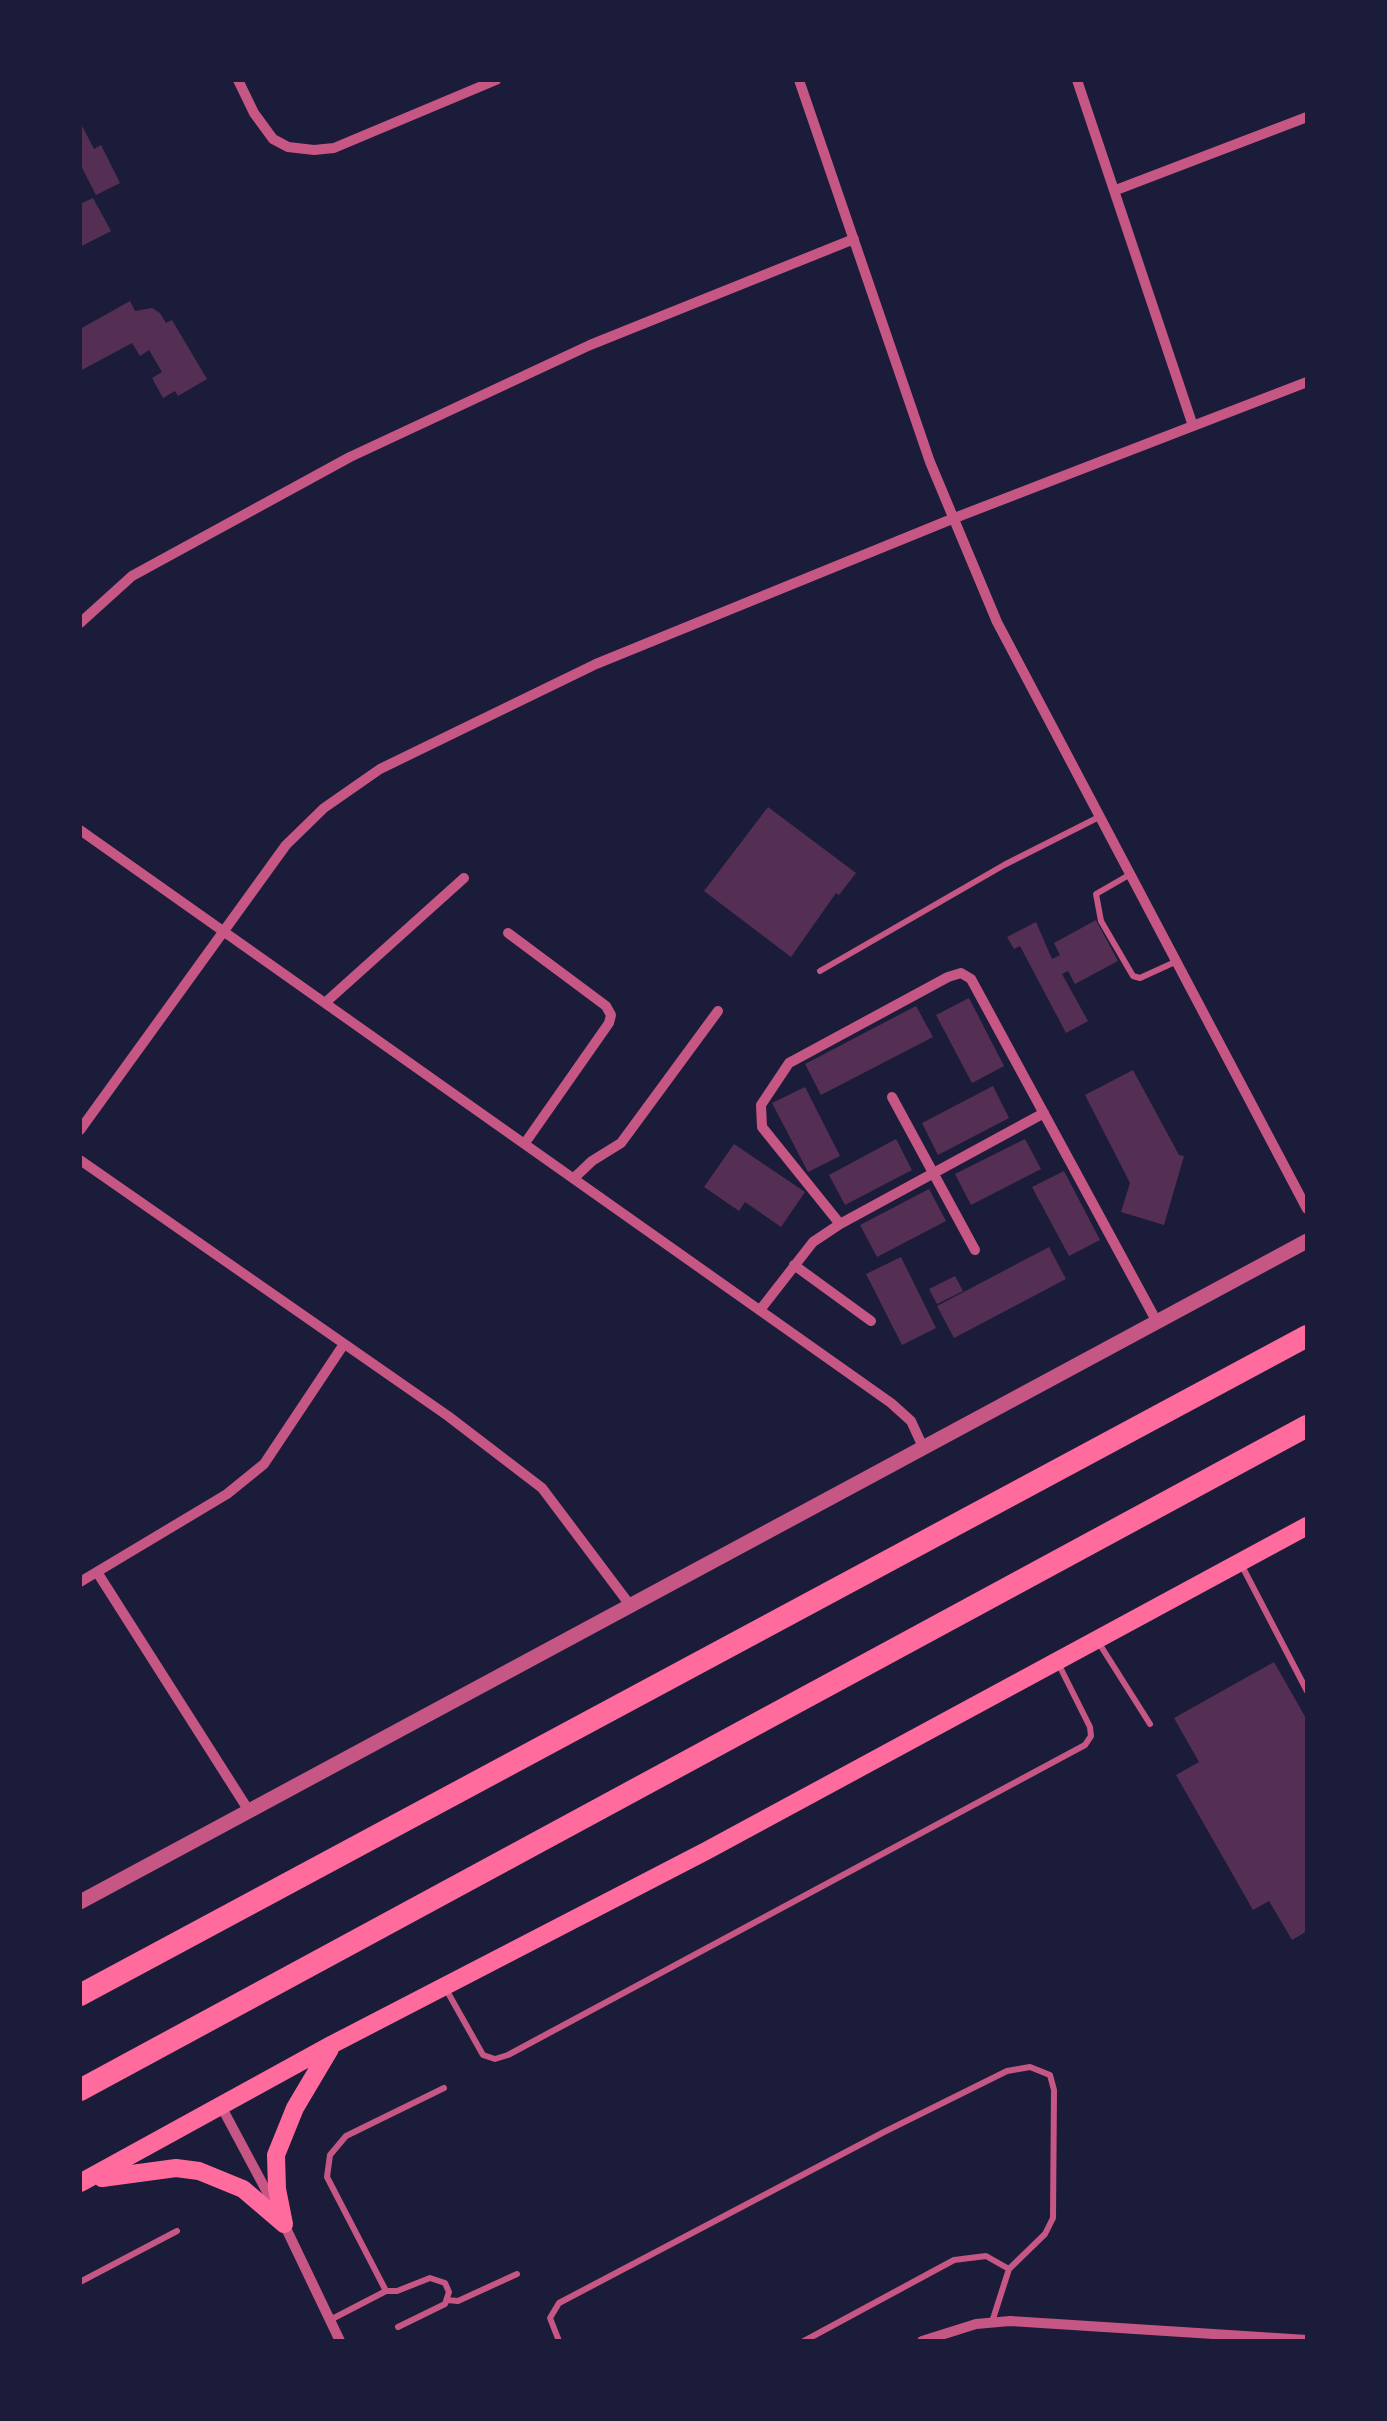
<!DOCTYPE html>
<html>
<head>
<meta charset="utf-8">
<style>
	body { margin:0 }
	#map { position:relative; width:1387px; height:2421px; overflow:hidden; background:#1b1b3a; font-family:"Noto Sans",sans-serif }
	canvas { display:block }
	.frame { position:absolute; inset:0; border:82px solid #1b1b3a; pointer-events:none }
</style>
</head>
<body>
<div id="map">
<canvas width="1387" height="2421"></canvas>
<div class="frame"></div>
</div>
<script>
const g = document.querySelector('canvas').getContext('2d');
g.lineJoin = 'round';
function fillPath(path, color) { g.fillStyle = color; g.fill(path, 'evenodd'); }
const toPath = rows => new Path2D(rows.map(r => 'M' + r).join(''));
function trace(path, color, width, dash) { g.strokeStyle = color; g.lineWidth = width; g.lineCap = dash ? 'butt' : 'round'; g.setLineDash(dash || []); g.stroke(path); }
const building = toPath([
	[80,122,94,149,101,145,120,183,96,195,80,164],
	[93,198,111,231,80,247,80,204],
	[130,301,135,311,152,308,160,313,166,323,172,320,207,379,178,396,175,391,163,398,152,378,162,372,149,350,140,356,132,343,80,371,80,329],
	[768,807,856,873,839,895,836,893,791,957,704,891],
	[1096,920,1118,961,1075,984,1068,971,1062,974,1088,1021,1066,1033,1020,946,1014,949,1007,937,1036,922,1052,959,1060,955,1054,943],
	[969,998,1004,1066,972,1083,936,1015],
	[916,1006,933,1037,821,1095,805,1064],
	[1133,1070,1179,1155,1184,1156,1164,1225,1121,1212,1130,1183,1085,1095],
	[993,1086,1009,1118,938,1155,922,1123],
	[805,1087,840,1156,808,1172,772,1103],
	[896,1139,912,1170,845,1205,829,1175],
	[1025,1139,1041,1169,971,1205,955,1174],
	[734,1144,805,1192,781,1227,745,1202,739,1211,704,1187],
	[1064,1171,1100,1240,1069,1256,1032,1187],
	[929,1189,946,1221,877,1257,860,1225],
	[1049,1247,1066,1279,954,1338,937,1306],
	[901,1257,936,1328,902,1345,866,1274],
	[955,1276,963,1291,937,1304,929,1289],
	[1274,1662,1307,1720,1307,1931,1292,1940,1269,1901,1253,1910,1176,1775,1199,1762,1174,1718]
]);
const service = toPath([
	[1129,875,1096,894,1101,921,1133,976,1140,978,1175,962],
	[820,971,1004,865,1099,817],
	[1242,1566,1307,1691],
	[1097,1640,1150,1724],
	[447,1991,483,2055,495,2059,508,2055,1085,1745,1091,1736,1090,1727,1058,1663],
	[80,2282,177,2231],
	[386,2291,327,2177,330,2155,346,2136,444,2088],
	[447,2300,458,2301,517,2274],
	[330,2320,386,2291,397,2291,430,2278,445,2283,449,2292,445,2304,398,2327],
	[559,2341,550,2318,559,2303,884,2132,1007,2071,1030,2067,1050,2075,1054,2090,1053,2218,1045,2234,1009,2269,992,2322],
	[804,2341,954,2260,986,2256,1009,2269]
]);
const minor = toPath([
	[238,80,254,113,273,139,288,147,314,150,334,148,496,80],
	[799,80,930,462,997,622,1307,1209],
	[1077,80,1193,426],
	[1116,190,1307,117],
	[80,623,132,576,350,457,590,345,854,239],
	[80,830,891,1403,911,1421,923,1447],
	[508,933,606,1006,611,1015,609,1023,525,1143],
	[326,1002,464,878],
	[892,1097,975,1250],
	[80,1130,286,845,324,808,380,769,596,664,952,519,1307,382],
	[80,1160,448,1416,542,1488,630,1605],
	[574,1178,592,1161,621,1143,718,1011],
	[840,1224,762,1127,761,1105,789,1063,948,977,961,973,971,979,1157,1322],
	[794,1265,871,1321],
	[760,1310,813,1242,840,1224,1044,1113],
	[97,1572,249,1811],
	[80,1582,227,1494,264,1464,344,1344],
	[221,2106,275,2207],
	[283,2222,340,2341],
	[922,2341,976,2324,1010,2321,1307,2340]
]);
const tertiary = toPath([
	[80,1902,1307,1241]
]);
const secondary = toPath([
	[102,2178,176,2168,199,2171,243,2189,284,2224],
	[80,2183,333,2044,706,1851,1307,1526],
	[284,2224,277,2189,276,2155,295,2108,330,2049]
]);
const motorway = toPath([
	[80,1995,1307,1336],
	[80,2090,1307,1426]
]);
fillPath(building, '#542f53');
trace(service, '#c65784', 6);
trace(minor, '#c65784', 10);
trace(tertiary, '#c65784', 15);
trace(secondary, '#ff6b9d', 18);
trace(motorway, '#ff6b9d', 22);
</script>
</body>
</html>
